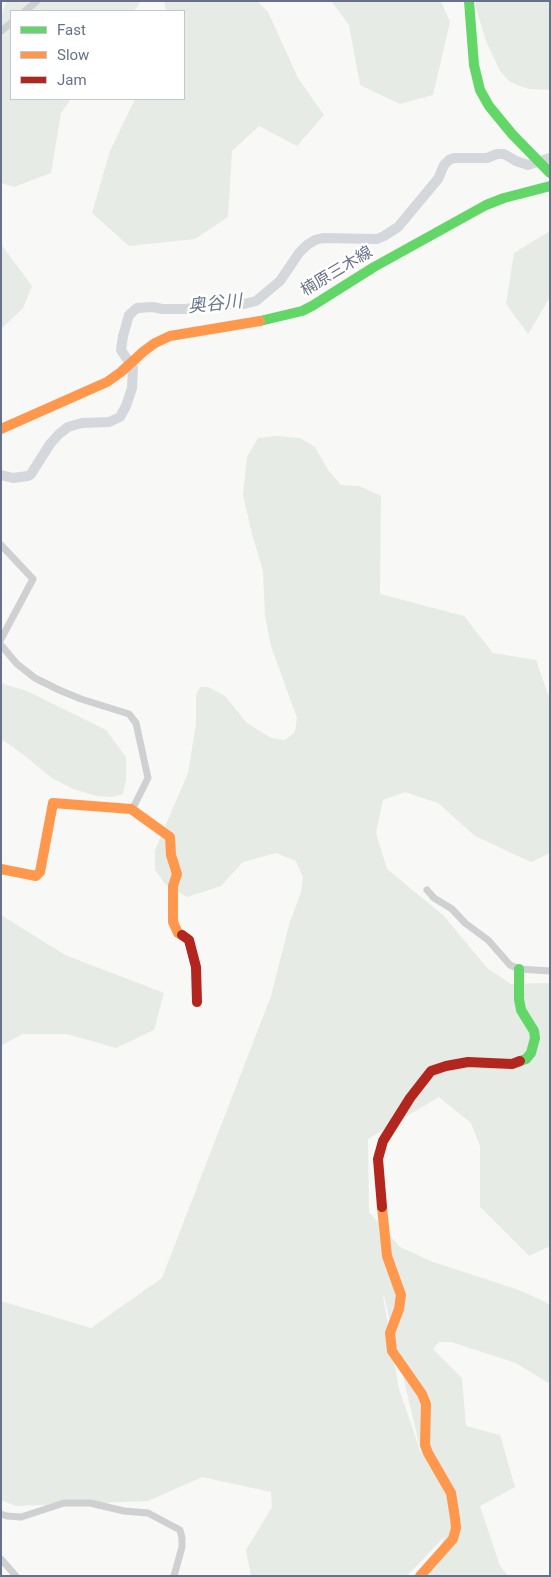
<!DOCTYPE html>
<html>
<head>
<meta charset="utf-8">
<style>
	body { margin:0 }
	#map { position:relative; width:551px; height:1577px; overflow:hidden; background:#f8f8f7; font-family:Roboto,sans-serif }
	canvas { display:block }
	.frame { position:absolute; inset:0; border:2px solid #677187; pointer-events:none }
	.legend { position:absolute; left:10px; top:10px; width:175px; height:90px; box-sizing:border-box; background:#fff; border:1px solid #c2c6cf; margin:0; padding:6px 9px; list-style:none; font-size:15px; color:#677187 }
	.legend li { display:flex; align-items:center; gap:10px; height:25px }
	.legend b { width:25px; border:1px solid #c2c6cf }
</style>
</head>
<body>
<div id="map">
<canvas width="551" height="1577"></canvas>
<div class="frame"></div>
<ul class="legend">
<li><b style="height:6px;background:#63d668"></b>Fast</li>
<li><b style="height:6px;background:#ff974d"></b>Slow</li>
<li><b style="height:6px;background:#b3261e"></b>Jam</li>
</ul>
</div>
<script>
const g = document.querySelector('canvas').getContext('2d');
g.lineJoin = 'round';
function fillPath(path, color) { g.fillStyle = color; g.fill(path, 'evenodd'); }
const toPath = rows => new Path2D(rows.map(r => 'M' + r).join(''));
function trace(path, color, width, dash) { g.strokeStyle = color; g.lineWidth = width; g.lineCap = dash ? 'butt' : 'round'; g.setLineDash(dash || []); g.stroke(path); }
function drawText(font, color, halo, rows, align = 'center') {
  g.font = font + ' Roboto,"Noto Sans JP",sans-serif'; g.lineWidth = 5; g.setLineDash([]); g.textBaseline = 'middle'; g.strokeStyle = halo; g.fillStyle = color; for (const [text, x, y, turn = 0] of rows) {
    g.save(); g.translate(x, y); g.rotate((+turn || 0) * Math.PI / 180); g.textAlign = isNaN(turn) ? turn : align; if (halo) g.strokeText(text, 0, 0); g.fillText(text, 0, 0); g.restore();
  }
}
const green = toPath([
	[7,1,141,1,134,11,11,11,11,99,71,99,61,113,51,173,14,187,1,183,1,15],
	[164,1,257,1,268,12,298,78,324,115,297,146,259,126,232,151,228,217,195,239,129,246,92,213,110,151,135,99,184,99,184,11,166,11],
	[331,1,441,1,450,22,433,95,400,104,360,85,349,25],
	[476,1,550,1,550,90,529,89,517,85,509,81,500,71,486,41,475,5],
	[550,231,550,297,528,334,506,304,514,253],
	[1,244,32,286,23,308,1,329],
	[276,436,300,438,315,447,328,470,341,485,359,486,381,496,380,594,464,616,493,653,536,660,550,700,550,853,531,862,475,836,438,803,405,792,383,800,376,833,387,869,444,916,487,968,511,984,550,983,550,1246,529,1256,480,1207,480,1146,471,1123,439,1097,368,1139,369,1212,400,1247,433,1262,516,1289,546,1302,550,1306,550,1384,516,1363,451,1342,439,1342,433,1349,462,1378,466,1426,500,1435,515,1487,480,1506,500,1566,508,1576,425,1576,445,1536,407,1576,251,1576,246,1550,272,1507,271,1492,202,1477,148,1501,16,1506,1,1500,1,1301,91,1328,162,1278,271,996,289,925,301,892,303,877,296,861,276,853,243,862,221,886,187,897,165,884,155,870,155,850,188,773,196,724,196,695,200,687,208,687,225,696,247,723,271,738,285,740,295,732,297,718,271,646,265,616,263,571,252,534,243,495,247,457,258,438],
	[383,1296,384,1296,422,1456,399,1389],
	[1,683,27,691,106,730,126,757,126,780,123,794,112,797,97,796,73,789,52,778,20,752,1,739],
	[1,915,65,955,164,993,154,1030,116,1048,67,1034,22,1034,1,1046]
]);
const river = toPath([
	[1,475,13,478,28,476,31,474,50,444,59,434,68,427,82,423,109,422,120,417,126,406,132,388,133,368,121,350,123,336,129,315,137,308,153,307,162,309,186,309,207,305,244,304,256,301,280,281,299,253,307,245,315,240,323,238,377,239,384,236,398,227,438,179,444,165,449,160,454,158,487,158,497,154,504,154,516,161,528,165,550,158]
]);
const street = toPath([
	[25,11,37,1],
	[1,31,11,23],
	[1,545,33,579,1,639],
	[1,645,17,664,35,678,59,690,81,699,129,714,136,723,148,778,132,810],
	[427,890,434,898,452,909,465,923,488,940,510,965,519,969,550,971],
	[1,1514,7,1516,21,1517,64,1503,90,1503,124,1511,148,1513,180,1530,182,1538,182,1547,174,1576],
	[1,1559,16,1576]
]);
const fast = toPath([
	[469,1,474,65,480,90,489,106,512,134,550,173],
	[260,321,302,311,312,306,374,267,486,205,504,198,550,186],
	[519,969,519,999,521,1010,534,1031,535,1038,531,1053,526,1059,520,1061]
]);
const slow = toPath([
	[1,429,107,382,121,372,144,351,155,343,170,336,260,321],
	[1,869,36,876,40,872,53,803,131,809,170,837,171,855,177,874,173,886,173,922,178,933,182,935],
	[382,1207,387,1256,401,1295,399,1309,390,1333,392,1351,422,1394,426,1404,425,1445,428,1453,451,1493,455,1518,456,1528,453,1539,420,1576]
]);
const jam = toPath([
	[182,935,189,940,196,967,197,1002],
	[382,1207,378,1159,383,1141,410,1098,431,1071,446,1066,468,1062,512,1064,520,1061]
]);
const streetNames = [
	["楠原三木線",337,272,-31]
];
const waterNames = [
	["奥谷川",215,305,-6]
];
fillPath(green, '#e6ebe5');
trace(river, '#d4d8dc', 10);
trace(street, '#cfd0d2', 7);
trace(fast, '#63d668', 10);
trace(slow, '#ff974d', 10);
trace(jam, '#b3261e', 10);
drawText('16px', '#677187', '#fff', streetNames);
drawText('italic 18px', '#69788a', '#fff', waterNames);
</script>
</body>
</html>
